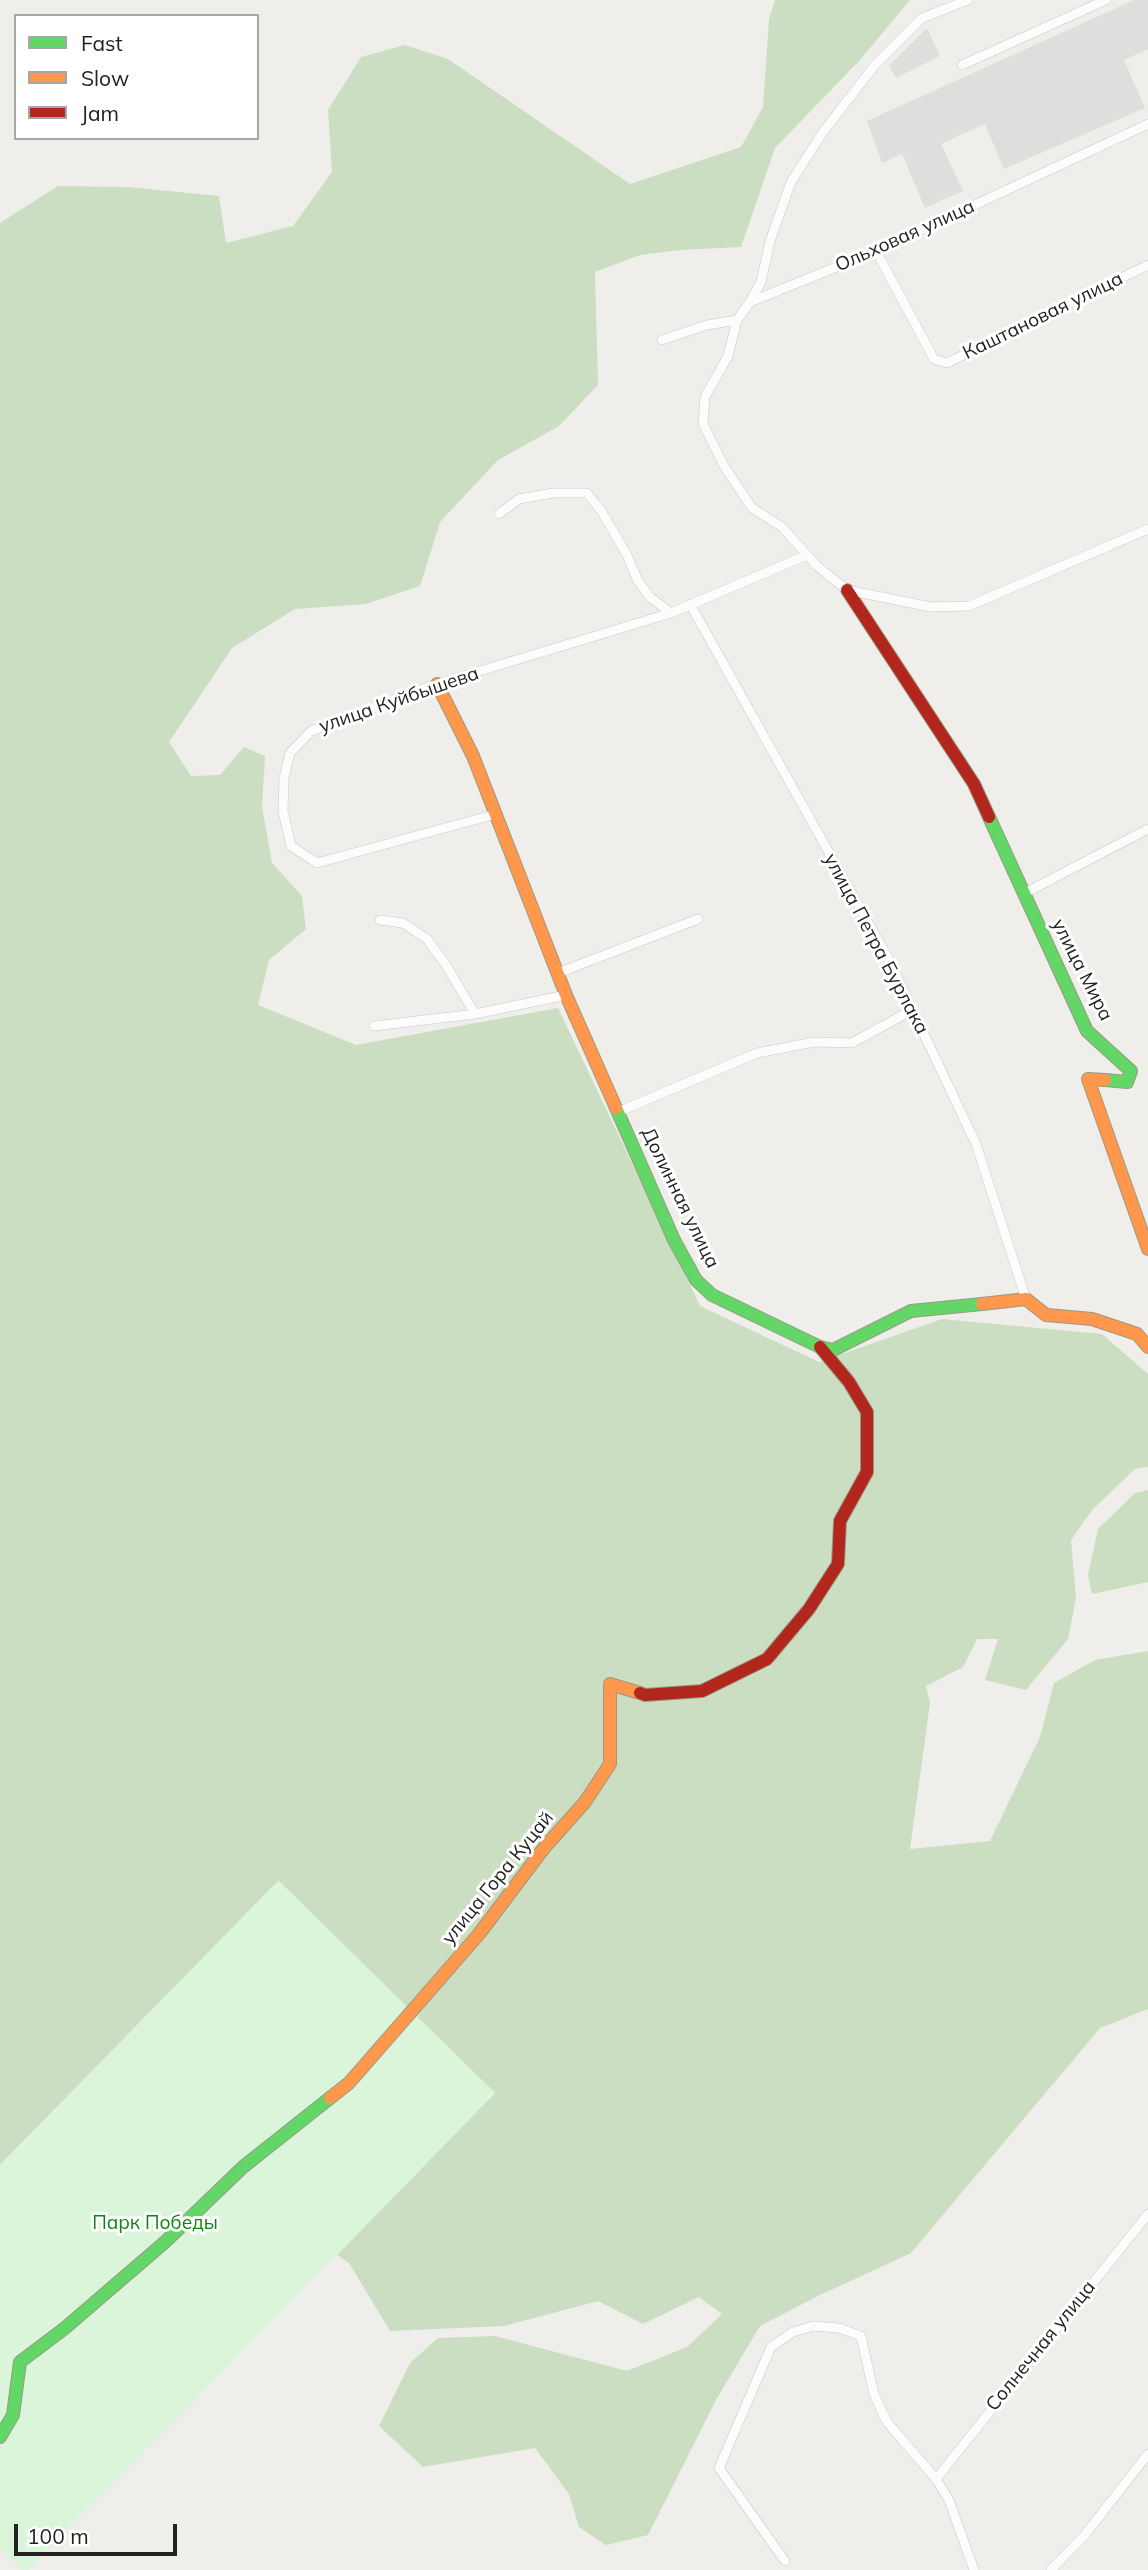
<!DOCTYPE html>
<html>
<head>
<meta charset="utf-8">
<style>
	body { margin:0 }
	#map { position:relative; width:1148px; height:2570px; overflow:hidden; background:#f0eeeb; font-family:Mulish,sans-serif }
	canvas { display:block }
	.legend { position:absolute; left:14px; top:14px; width:245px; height:126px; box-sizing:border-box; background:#fff; border:2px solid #a7a7a7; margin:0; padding:9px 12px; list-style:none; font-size:21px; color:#222 }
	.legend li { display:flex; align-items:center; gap:14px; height:35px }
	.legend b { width:35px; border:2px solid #a7a7a7 }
	.scale { position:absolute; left:14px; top:2524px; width:163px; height:32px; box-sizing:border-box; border:4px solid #222; border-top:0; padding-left:9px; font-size:21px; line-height:24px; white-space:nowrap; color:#222; -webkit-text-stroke:5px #fff; paint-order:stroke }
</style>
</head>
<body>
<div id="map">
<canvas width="1148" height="2570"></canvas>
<ul class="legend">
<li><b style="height:9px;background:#63d668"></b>Fast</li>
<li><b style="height:9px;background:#ff974d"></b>Slow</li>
<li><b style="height:9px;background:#b3261e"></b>Jam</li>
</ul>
<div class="scale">100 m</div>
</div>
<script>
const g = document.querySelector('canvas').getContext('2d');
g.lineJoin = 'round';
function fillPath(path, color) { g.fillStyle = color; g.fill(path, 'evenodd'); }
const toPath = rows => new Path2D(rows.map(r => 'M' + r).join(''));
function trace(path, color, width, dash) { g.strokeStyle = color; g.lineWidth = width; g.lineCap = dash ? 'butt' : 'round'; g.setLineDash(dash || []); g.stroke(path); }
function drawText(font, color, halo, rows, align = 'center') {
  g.font = font + ' Mulish,sans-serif'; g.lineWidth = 6; g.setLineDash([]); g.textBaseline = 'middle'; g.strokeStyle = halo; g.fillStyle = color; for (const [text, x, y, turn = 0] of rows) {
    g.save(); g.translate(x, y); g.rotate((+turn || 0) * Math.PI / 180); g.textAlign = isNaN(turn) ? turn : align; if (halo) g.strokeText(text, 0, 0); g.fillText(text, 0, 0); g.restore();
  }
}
const residential = toPath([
	[1134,0,1148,0,1148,49,1124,60,1145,108,1004,169,985,124,941,144,963,191,925,208,902,154,882,163,867,121],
	[927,28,940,56,896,78,889,66]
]);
const forest = toPath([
	[775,0,910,0,859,61,775,148,741,247,680,250,640,255,595,272,598,385,559,426,498,460,440,522,420,586,366,604,295,609,232,648,169,742,191,776,220,775,244,747,265,756,262,807,272,863,302,896,306,929,269,960,258,1005,356,1045,558,1008,700,1306,819,1362,942,1319,1102,1334,1148,1374,1148,1467,1135,1469,1092,1510,1071,1540,1076,1598,1068,1639,1026,1690,985,1680,998,1639,977,1639,963,1667,926,1686,930,1703,910,1849,990,1841,1040,1737,1054,1683,1095,1660,1148,1651,1148,2009,1100,2028,911,2253,818,2296,760,2326,716,2400,648,2535,606,2545,579,2527,569,2494,535,2448,423,2467,379,2426,410,2363,438,2338,495,2336,627,2371,687,2347,722,2314,699,2297,643,2324,598,2301,504,2326,390,2331,349,2263,337,2255,495,2093,278,1881,0,2165,0,223,58,186,128,187,219,196,226,243,293,226,332,172,328,110,361,57,405,45,448,59,630,184,741,147,763,107,769,19],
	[1148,1490,1148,1582,1092,1594,1088,1575,1098,1529,1135,1493]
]);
const park = toPath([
	[279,1881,495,2093,28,2570,22,2570,0,2549,0,2165]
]);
const street = toPath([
	[962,65,1106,0],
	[876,251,934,359,947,363,1148,265],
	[750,302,761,282,770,241,791,182,823,132,875,65,922,18,968,0],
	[737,320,728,356,705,397,703,424,724,466,752,508,782,527,817,566,847,590,931,607,969,606,1148,529],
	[662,340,707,325,737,320,750,302,876,251,1148,124],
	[499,514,519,499,553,493,587,493,602,512,627,555,638,581,650,597,671,613],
	[690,604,888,958,976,1144,1026,1299],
	[496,814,317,863,291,846,283,811,284,778,290,753,311,731,437,684,671,613,807,555],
	[1023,894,1148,829],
	[380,920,403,923,427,939,446,965,475,1014],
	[558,973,698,919],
	[374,1026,475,1014,566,995],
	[618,1112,757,1053,814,1042,852,1043,912,1010],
	[936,2479,1148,2214],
	[785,2561,719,2468,771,2347,793,2332,813,2326,839,2328,861,2336,874,2394,887,2422,936,2479,949,2500,974,2570],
	[1051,2570,1084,2536,1148,2454]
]);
const fast = toPath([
	[989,817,1087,1031,1131,1071,1127,1082,1105,1080],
	[616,1108,674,1240,696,1280,712,1295,820,1347,833,1350,911,1311,982,1304],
	[0,2437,13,2415,20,2362,65,2328,165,2242,243,2167,330,2098]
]);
const slow = toPath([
	[437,684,473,756,566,995,616,1108],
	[1105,1080,1088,1079,1148,1249],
	[982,1304,1026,1299,1046,1315,1092,1319,1137,1334,1148,1347],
	[330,2098,349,2083,479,1934,544,1848,585,1802,610,1764,610,1684,640,1693]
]);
const jam = toPath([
	[847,590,974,784,989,817],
	[640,1693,645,1695,702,1691,767,1659,809,1609,838,1564,840,1521,867,1472,867,1412,849,1382,820,1347]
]);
const streetNames = [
	["Ольховая улица",905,236,-24],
	["Каштановая улица",1043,316,-26],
	["улица Куйбышева",399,700,-19],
	["улица Петра Бурлака",876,944,62],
	["улица Мира",1082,970,63],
	["Долинная улица",680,1198,64],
	["улица Гора Куцай",498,1878,-51],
	["Солнечная улица",1041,2346,-51]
];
const parkNames = [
	["Парк Победы",155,2223]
];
fillPath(residential, '#dfdedc');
fillPath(forest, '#cbdec1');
fillPath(park, '#daf5da');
trace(street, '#c9c8c7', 10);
trace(fast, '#999a82', 14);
trace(slow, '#999a82', 14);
trace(jam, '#999a82', 14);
trace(street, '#fdfcfc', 9);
trace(fast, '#63d668', 12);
trace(slow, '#ff974d', 12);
trace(jam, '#b3261e', 12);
drawText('19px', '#222', '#fff', streetNames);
drawText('19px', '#0c8416', '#fff', parkNames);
</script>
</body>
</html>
